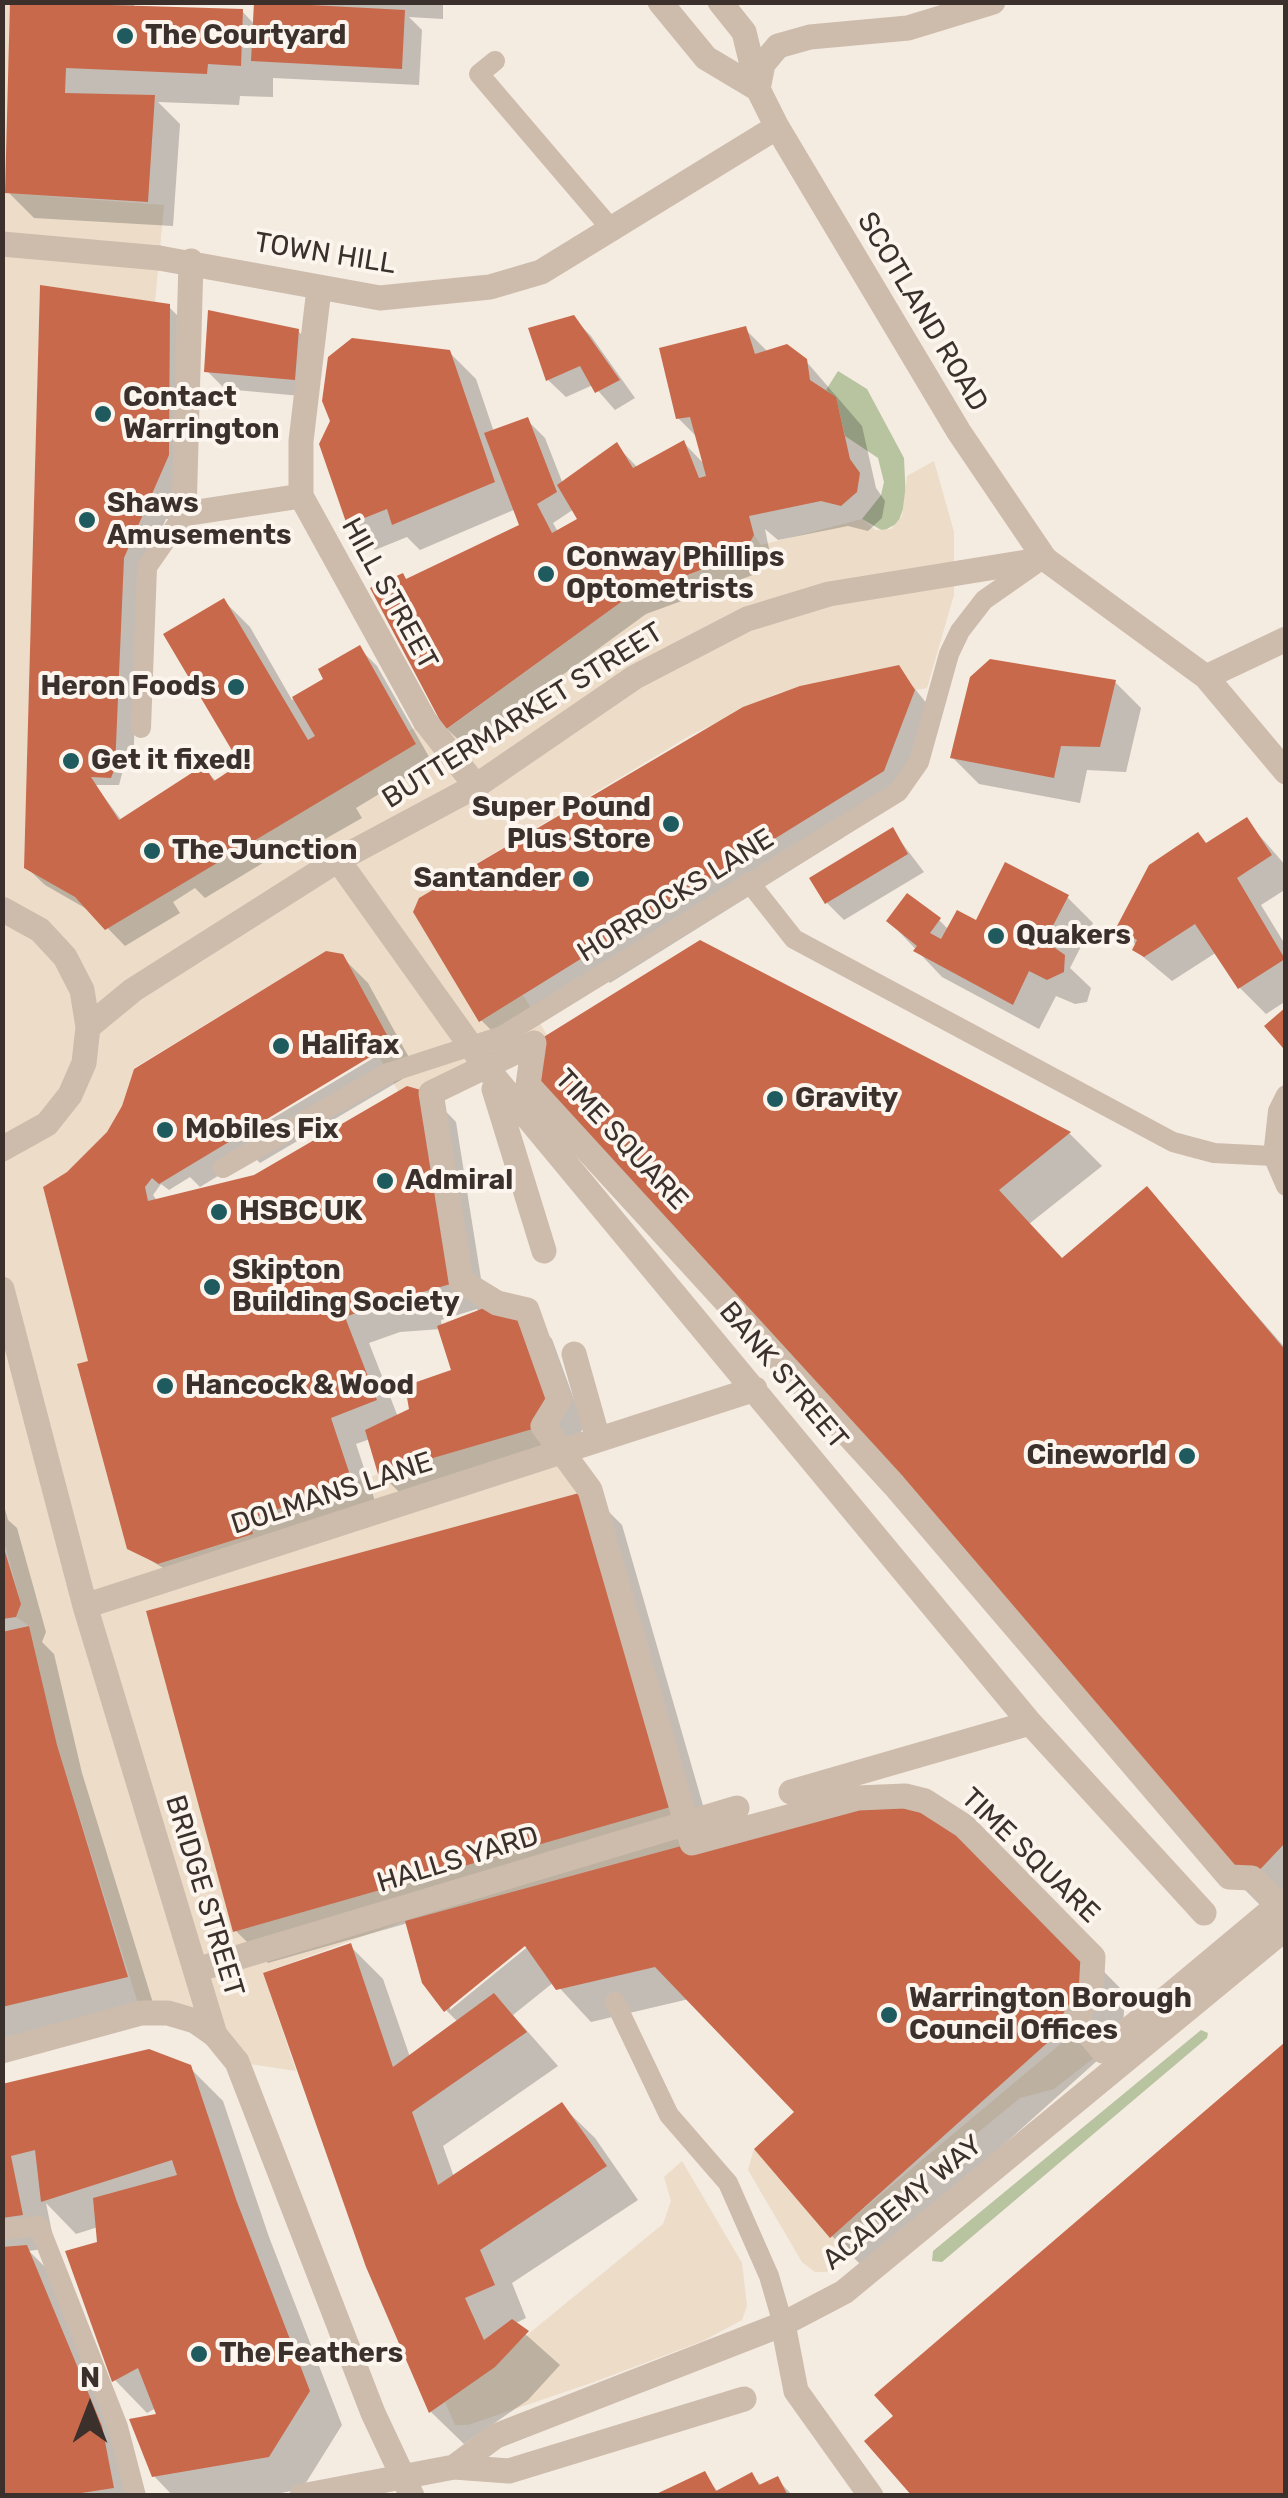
<!DOCTYPE html>
<html>
<head>
<meta charset="utf-8">
<style>
	body { margin:0 }
	#map { position:relative; width:1288px; height:2498px; overflow:hidden; background:#f4ebe1; font-family:Rubik,sans-serif }
	canvas { display:block }
	.frame { position:absolute; inset:0; border:5px solid #3b302b; pointer-events:none }
	.north { position:absolute; left:40px; top:2358px; width:100px; height:100px; -webkit-text-stroke:8px #fbf5ee; paint-order:stroke; rotate:0deg; font-size:28px; font-weight:700; line-height:40px; text-align:center; color:#3b302b }
	.north::after { content:''; display:block; margin:auto; width:35px; height:45px; background:#3b302b; clip-path:polygon(50% 0,100% 100%,50% 72%,0 100%) }
</style>
</head>
<body>
<div id="map">
<canvas width="1288" height="2498"></canvas>
<div class="frame"></div>
<div class="north">N</div>
</div>
<script>
const g = document.querySelector('canvas').getContext('2d');
g.lineJoin = 'round';
function fillPath(path, color) { g.fillStyle = color; g.fill(path, 'evenodd'); }
const toPath = rows => new Path2D(rows.map(r => 'M' + r).join(''));
function trace(path, color, width, dash) { g.strokeStyle = color; g.lineWidth = width; g.lineCap = dash ? 'butt' : 'round'; g.setLineDash(dash || []); g.stroke(path); }
function drawText(font, color, halo, rows, align = 'center') {
  g.font = font + ' Rubik,sans-serif'; g.lineWidth = 8; g.setLineDash([]); g.textBaseline = 'middle'; g.strokeStyle = halo; g.fillStyle = color; for (const [text, x, y, turn = 0] of rows) {
    g.save(); g.translate(x, y); g.rotate((+turn || 0) * Math.PI / 180); g.textAlign = isNaN(turn) ? turn : align; if (halo) g.strokeText(text, 0, 0); g.fillText(text, 0, 0); g.restore();
  }
}
const green = toPath([
	[838,371,867,389,904,458,906,501,898,523,883,531,862,519,881,495,884,482,878,458,845,436,836,398,826,390],
	[1201,2030,1208,2033,1207,2038,942,2262,932,2261,933,2251]
]);
const plaza = toPath([
	[2,3,11,3,6,193,164,205,155,302,40,286,24,867,61,886,86,907,276,826,416,744,409,731,437,715,446,730,628,597,744,555,754,535,761,545,862,519,876,530,891,529,902,516,907,476,934,461,954,532,954,595,927,688,915,690,898,665,778,693,691,735,419,898,414,913,480,1021,523,995,547,1035,431,1093,398,1091,377,1053,385,1048,387,1035,326,951,134,1068,122,1106,107,1132,67,1172,43,1187,88,1361,77,1365,127,1549,159,1564,253,1534,249,1519,378,1474,543,1426,590,1490,147,1611,681,1804,692,1843,405,1921,263,1973,296,2071,237,2062,215,2035,141,2013,57,1745,29,1626,16,1617,21,1604,3,1538],
	[1082,2026,1103,2051,1054,2089,1020,2098,907,2191,893,2215,827,2272,815,2272,802,2262,748,2170,754,2149,830,2237],
	[682,2161,742,2263,747,2306,742,2320,703,2341,594,2382,468,2425,455,2425,445,2402,663,2224,671,2201,664,2177]
]);
const shadow = toPath([
	[13,2,134,2,134,6,242,11,255,25,283,6,280,2,443,2,443,19,409,17,422,30,419,85,273,78,273,97,240,96,239,105,158,102,180,124,173,226,34,218,8,192],
	[169,307,187,325,178,520,166,519,140,576,133,770,123,770,119,785,95,785,122,821,203,768,217,782,243,765,224,601,250,627,292,700,327,680,359,648,377,666,432,762,356,808,362,818,304,851,296,843,205,898,195,888,173,902,180,913,125,946,92,912,45,885,26,867],
	[573,318,591,336,635,398,615,410,593,385,566,397,548,380],
	[745,329,768,352,805,360,862,426,876,488,885,501,882,518,868,531,848,526,778,540,765,529,770,554,761,572,646,614,465,746,447,729,373,590,407,581,522,526,516,509,420,550,407,537,375,550,349,524,449,352,476,379,494,432,527,420,545,438,563,484,616,445,638,468,684,443,705,465,698,438,678,418],
	[574,509,580,520,558,532,553,523],
	[298,331,316,349,312,397,225,389,207,371],
	[898,668,932,710,902,788,840,826,844,837,610,983,602,975,499,1038,481,1020],
	[1115,682,1141,708,1126,772,1087,770,1080,803,979,784,953,758],
	[1246,820,1286,866,1286,889,1261,905,1286,946,1286,1001,1266,1014,1240,988,1217,952,1172,981,1135,950,1137,946,1119,928,1208,845],
	[892,830,924,872,844,920,827,903],
	[1067,897,1093,923,1070,968,1091,988,1087,1002,1075,1004,1056,996,1039,1029,942,977,889,921,939,920,949,930],
	[700,943,1070,1134,1102,1166,1029,1224,1063,1260,1147,1189,1286,1349,1285,1910,1264,1909,1231,1876],
	[342,957,368,983,412,1063,411,1074,260,1163,252,1155,200,1187,190,1177,169,1190,161,1184,153,1195,158,1202,255,1178,430,1095,456,1122,486,1310,526,1312,552,1339,584,1427,569,1451,406,1499,380,1473,370,1439,356,1444,378,1510,168,1571,129,1547,94,1370,68,1174],
	[395,1040,397,1044,238,1139,238,1133],
	[477,1309,479,1313,442,1327,441,1320],
	[441,1329,454,1371,412,1411,398,1417,369,1343,400,1332],
	[589,1492,622,1525,713,1840,962,1828,1125,1993,1123,2028,1108,2051,865,2269,832,2236,798,2112,689,1999,591,2022,554,1982,513,2015,558,2066,443,2146,454,2177,562,2106,595,2138,638,2200,512,2283,526,2318,514,2324,560,2365,528,2400,464,2444,431,2412,368,2266,350,1946,383,1979,410,2057,458,2022,446,2010,408,1923,268,1963,235,1930],
	[533,1936,536,1940,450,2010,450,2004],
	[2,1498,8,1520,17,1528,46,1632,42,1642,54,1654,82,1773,153,2003,2,2039],
	[1283,2047,1286,2049,1286,2496],
	[189,2067,223,2101,269,2237,342,2425,302,2489,265,2496,173,2496,154,2476,156,2408,147,2413,115,2380,98,2227,76,2234,46,2203,55,2247,29,2251,59,2281,140,2496,2,2496,2,2087],
	[704,2474,718,2492,751,2475,762,2486,777,2479,793,2496,658,2496]
]);
const building = toPath([
	[10,2,243,9,241,66,208,64,207,74,66,68,65,93,155,95,148,202,5,193],
	[254,2,405,10,402,69,251,61],
	[40,285,170,304,169,455,124,558,115,768,111,778,91,777,119,820,204,765,214,781,240,764,163,634,224,598,308,740,315,736,292,697,323,679,318,669,360,645,416,744,105,930,75,897,24,868],
	[208,310,299,329,295,380,204,372],
	[574,315,620,380,595,393,580,366,546,381,528,328],
	[746,326,755,354,787,344,807,359,810,380,836,397,850,459,860,473,857,492,841,506,821,501,749,516,754,535,744,554,628,597,445,730,370,588,403,573,406,579,519,525,484,433,528,417,557,492,537,504,552,533,577,519,557,485,617,442,633,468,684,440,699,478,706,476,690,417,676,419,659,348],
	[352,338,450,350,495,482,392,525,387,509,347,525,319,444,330,421,322,401,328,357],
	[990,659,1116,680,1100,747,1061,746,1054,778,950,758,970,677],
	[899,665,915,690,884,771,479,1022,413,912,419,898,743,707,800,686],
	[1247,817,1272,855,1237,878,1285,959,1238,989,1195,924,1144,957,1132,950,1137,940,1116,928,1149,865,1198,832,1206,843],
	[893,827,908,854,825,904,809,878],
	[1005,862,1069,895,1045,941,1065,955,1064,972,1047,980,1029,971,1013,1005,913,951,917,946,886,921,907,893,941,918,930,933,941,939,957,910,976,920],
	[700,940,1071,1132,999,1190,1062,1258,1147,1186,1286,1351,1286,1842,1252,1878,1229,1877,528,1085,534,1043],
	[326,951,343,954,387,1035,385,1048,159,1184,152,1178,145,1187,148,1201,254,1175,407,1086,431,1093,461,1281,416,1294,418,1304,373,1307,345,1317,377,1400,331,1418,353,1484,249,1519,253,1534,158,1564,127,1549,77,1364,88,1361,43,1187,67,1172,107,1132,122,1106,134,1069],
	[1286,1007,1286,1045,1283,1048,1264,1026],
	[497,1303,527,1310,559,1400,543,1426,378,1474,365,1430,409,1409,405,1386,451,1370,437,1326],
	[590,1490,681,1804,233,1932,146,1611],
	[2,1542,21,1604,16,1617,2,1619],
	[29,1626,57,1745,128,1977,2,2007,2,1632],
	[858,1798,925,1801,1093,1957,1075,2018,830,2238,754,2149,794,2112,655,1967,556,1990,525,1946,444,2012,422,1983,405,1921],
	[351,1943,393,2067,494,1993,527,2032,412,2112,438,2185,562,2102,607,2166,480,2250,495,2285,465,2298,484,2340,512,2319,529,2331,495,2367,429,2413,366,2267,263,1973],
	[1284,2043,1286,2496,912,2496,864,2441,893,2416,874,2395],
	[149,2049,191,2065,237,2202,310,2391,269,2457,152,2477,129,2419,156,2414,138,2368,112,2382,65,2251,97,2242,93,2198,177,2175,172,2160,41,2202,35,2150,11,2156,23,2215,2,2218,2,2084],
	[27,2245,102,2426,114,2488,62,2496,2,2496,2,2247],
	[705,2471,716,2491,752,2472,759,2485,778,2476,788,2496,652,2496]
]);
const service = toPath([
	[495,61,479,74,613,231],
	[141,728,147,567,184,514],
	[749,882,794,939,1173,1142,1214,1153,1273,1156],
	[1286,1095,1278,1111,1273,1156,1286,1186],
	[223,1168,388,1073,502,1036,898,792,919,762,949,654,960,631,984,600,1034,565],
	[615,2002,669,2115,728,2183,769,2276,783,2324],
	[2,2230,39,2226,118,2427,136,2496]
]);
const pedestrian = toPath([
	[2,244,159,258],
	[425,721,476,786],
	[338,860,485,1066,1030,1723,1204,1913],
	[2,909,40,930,65,957,82,990,88,1027,84,1063,70,1095,47,1124,2,1149],
	[88,1027,133,990,338,860,476,786,635,677,747,619,829,594,1045,559],
	[534,1043,528,1085,894,1485,1229,1877,1252,1878,1279,1904,1103,2051,1075,2018,1091,1994,1093,1957,964,1826,925,1801,905,1796,858,1798,692,1843,590,1490,543,1426,559,1400,527,1310,497,1303,461,1281,431,1093,534,1043],
	[494,1089,544,1251],
	[2,1289,85,1606,215,2035],
	[574,1354,598,1439],
	[85,1606,755,1389],
	[791,1792,1030,1723],
	[196,1970,737,1808]
]);
const minor = toPath([
	[660,2,706,58,758,89],
	[720,2,744,32,758,89,777,127,959,432,1045,559,1206,677,1286,772],
	[758,89,763,64,778,46,810,37,908,28,993,2],
	[159,258,380,298,490,287,541,272,777,127],
	[191,261,184,514,301,496,301,441,319,289],
	[301,496,425,721],
	[1206,677,1286,639],
	[2,2051,141,2013,168,2013,195,2021,215,2035,237,2062,373,2413,412,2496],
	[783,2324,796,2391,871,2496],
	[454,2467,496,2436,783,2324,844,2292,1286,1928],
	[302,2496,454,2467,509,2471,744,2399]
]);
const markers = [
	[125,36,10,"#1f5a5e"],
	[103,414,10,"#1f5a5e"],
	[87,520,10,"#1f5a5e"],
	[546,574,10,"#1f5a5e"],
	[236,687,10,"#1f5a5e"],
	[71,761,10,"#1f5a5e"],
	[671,824,10,"#1f5a5e"],
	[152,851,10,"#1f5a5e"],
	[581,879,10,"#1f5a5e"],
	[996,936,10,"#1f5a5e"],
	[281,1046,10,"#1f5a5e"],
	[775,1099,10,"#1f5a5e"],
	[165,1130,10,"#1f5a5e"],
	[385,1181,10,"#1f5a5e"],
	[219,1212,10,"#1f5a5e"],
	[212,1287,10,"#1f5a5e"],
	[165,1386,10,"#1f5a5e"],
	[1187,1456,10,"#1f5a5e"],
	[889,2015,10,"#1f5a5e"],
	[199,2354,10,"#1f5a5e"]
];
const poiNames = [
	["The Courtyard",145,36],
	["Contact",123,398],
	["Warrington",123,430],
	["Shaws",107,504],
	["Amusements",107,536],
	["Conway Phillips",566,558],
	["Optometrists",566,590],
	["Heron Foods",216,687,"right"],
	["Get it fixed!",91,761],
	["Super Pound",651,808,"right"],
	["Plus Store",651,840,"right"],
	["The Junction",172,851],
	["Santander",561,879,"right"],
	["Quakers",1016,936],
	["Halifax",301,1046],
	["Gravity",795,1099],
	["Mobiles Fix",185,1130],
	["Admiral",405,1181],
	["HSBC UK",239,1212],
	["Skipton",232,1271],
	["Building Society",232,1303],
	["Hancock & Wood",185,1386],
	["Cineworld",1167,1456,"right"],
	["Warrington Borough",909,1999],
	["Council Offices",909,2031],
	["The Feathers",219,2354]
];
const streetNames = [
	["TOWN HILL",325,254,9],
	["SCOTLAND ROAD",922,312,59],
	["HILL STREET",389,594,61],
	["BUTTERMARKET STREET",523,716,-32],
	["HORROCKS LANE",676,896,-32],
	["TIME SQUARE",621,1140,47],
	["BANK STREET",783,1376,50],
	["DOLMANS LANE",332,1494,-18],
	["TIME SQUARE",1030,1856,44],
	["HALLS YARD",458,1860,-17],
	["BRIDGE STREET",204,1896,73],
	["ACADEMY WAY",903,2203,-39]
];
fillPath(green, '#b8c4a0');
fillPath(plaza, '#ecdcc8');
fillPath(shadow, '#0003');
fillPath(building, '#c8694b');
trace(service, '#cdbbac', 20);
trace(pedestrian, '#cdbbac', 25);
trace(minor, '#cdbbac', 25);
for (const [x, y, r, color] of markers) { const dot = new Path2D(); dot.arc(x, y, r, 0, 2 * Math.PI); g.fillStyle = color; g.fill(dot); trace(dot, '#fbf5ee', 4); }
drawText('bold 28px', '#3b302b', '#fbf5ee', poiNames, 'left');
drawText('28px', '#3b302b', '#fbf5ee', streetNames);
</script>
</body>
</html>
